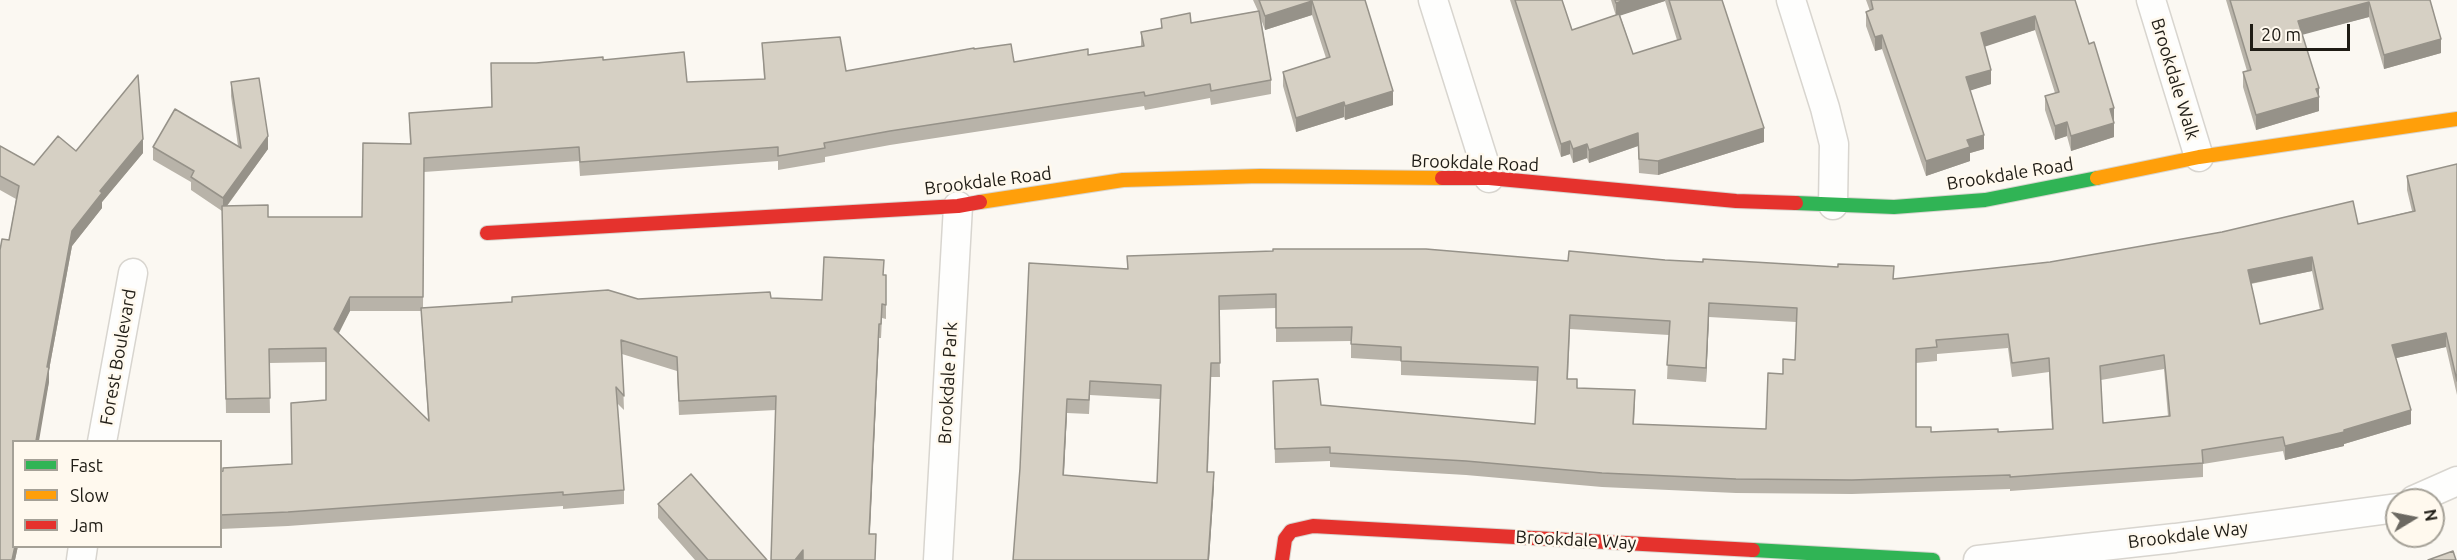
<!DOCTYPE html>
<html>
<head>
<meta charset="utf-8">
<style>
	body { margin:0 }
	#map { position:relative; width:2457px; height:560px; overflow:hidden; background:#fbf8f2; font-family:Ubuntu,sans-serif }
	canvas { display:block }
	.legend { position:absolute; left:12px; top:440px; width:210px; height:108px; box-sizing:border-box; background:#fff9ee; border:2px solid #a5a197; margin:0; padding:8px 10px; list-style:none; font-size:18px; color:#1f1c15 }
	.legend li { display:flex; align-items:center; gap:12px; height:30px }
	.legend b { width:30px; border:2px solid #a5a197 }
	.north { position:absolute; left:2385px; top:488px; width:60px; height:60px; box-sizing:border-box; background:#fff9ee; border:2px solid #a5a197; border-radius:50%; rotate:80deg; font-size:16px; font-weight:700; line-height:24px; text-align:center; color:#1f1c15 }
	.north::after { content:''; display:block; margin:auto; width:21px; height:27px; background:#6c6962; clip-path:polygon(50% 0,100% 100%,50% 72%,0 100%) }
	.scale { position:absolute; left:2250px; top:24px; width:100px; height:27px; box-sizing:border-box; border:3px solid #1f1c15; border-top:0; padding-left:8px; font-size:18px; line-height:21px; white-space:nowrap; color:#1f1c15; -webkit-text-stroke:4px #fff9ee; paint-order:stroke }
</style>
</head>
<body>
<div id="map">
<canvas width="2457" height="560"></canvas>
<ul class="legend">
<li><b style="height:8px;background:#30b455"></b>Fast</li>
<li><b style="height:8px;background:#ff9f0a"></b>Slow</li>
<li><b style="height:8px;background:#e5322d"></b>Jam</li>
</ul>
<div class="north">N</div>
<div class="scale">20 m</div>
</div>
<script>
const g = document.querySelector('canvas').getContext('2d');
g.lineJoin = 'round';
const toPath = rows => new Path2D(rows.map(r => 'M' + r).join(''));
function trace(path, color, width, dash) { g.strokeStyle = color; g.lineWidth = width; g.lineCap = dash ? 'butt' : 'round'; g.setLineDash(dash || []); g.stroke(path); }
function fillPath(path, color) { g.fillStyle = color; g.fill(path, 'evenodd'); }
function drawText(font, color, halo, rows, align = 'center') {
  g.font = font + ' Ubuntu,sans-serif'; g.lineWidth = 5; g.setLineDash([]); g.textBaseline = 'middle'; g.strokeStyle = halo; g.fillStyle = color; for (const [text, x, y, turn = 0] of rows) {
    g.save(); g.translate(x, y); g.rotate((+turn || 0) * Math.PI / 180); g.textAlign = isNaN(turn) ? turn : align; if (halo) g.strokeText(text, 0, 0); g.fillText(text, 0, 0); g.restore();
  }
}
const street = toPath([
	[1433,0,1489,178],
	[1791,0,1825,108,1834,144,1833,205],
	[2151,0,2199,157],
	[102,442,133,273],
	[2414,500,2457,481],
	[81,560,83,546],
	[938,560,958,206],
	[1978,560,2175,538,2397,508]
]);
const fast = toPath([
	[1796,203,1894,207,1985,200,2097,178],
	[1753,550,1933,560]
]);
const slow = toPath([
	[2097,178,2199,157,2457,119],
	[980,202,1123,180,1260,176,1442,178]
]);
const jam = toPath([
	[1442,178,1489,178,1736,201,1796,203],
	[487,233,958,206,980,202],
	[1282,560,1285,539,1291,531,1313,526,1753,550]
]);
const wall = toPath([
	[1253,0,1365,0,1393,105,1345,120,1344,117,1296,132,1283,86,1283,72,1326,58,1312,15,1265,30,1261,19,1271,80,1271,94,1211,105,1210,98,1145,110,1144,106,890,145,825,157,825,162,778,170,778,161,580,176,579,161,424,172,423,308,638,299,771,298,822,300,884,275,886,275,886,319,882,318,881,338,879,338,870,534,875,560,776,410,679,415,677,371,622,354,624,410,617,403,624,490,624,504,563,509,563,506,288,526,220,529,220,472,292,464,326,400,326,362,269,363,270,413,226,413,222,211,191,190,191,182,153,160,153,147,238,146,231,96,231,82,268,149,227,206,268,217,362,217,410,143,409,113,492,107,491,77,536,63,603,60,687,82,764,79,762,43,846,71,974,49,1014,62,1088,55,1141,46,1141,32,1161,28,1161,19,1191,23,1258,11],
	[350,311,421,311,428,420,338,333],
	[1510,0,1562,0,1572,30,1616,16,1611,0,1722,0,1764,142,1658,175,1639,173,1638,146,1589,163,1587,158,1573,163,1570,154,1561,157],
	[1665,1,1677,40,1633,54,1620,15],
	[1866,0,2075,0,2089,44,2114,108,2114,137,2071,151,2067,136,2055,140,2045,110,2045,96,2055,93,2035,30,1984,46,1991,84,1970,90,1984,149,1970,153,1970,161,1926,176,1882,49,1875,51,1866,26,1866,12,1870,11],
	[2226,0,2430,0,2441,53,2384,69,2369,17,2302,34,2319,88,2319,111,2256,130,2243,87,2243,72,2247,71],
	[0,146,34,165,76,151,143,153,102,202,102,208,72,246,49,370,49,382,14,546,18,546,15,560,0,560,9,240,16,199,0,190],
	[2457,164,2457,395,2446,347,2396,358,2411,424,2344,444,2344,446,2285,460,2283,451,2203,464,2203,477,2010,491,2010,489,1852,494,1736,493,1602,487,1466,475,1330,467,1330,461,1275,463,1273,381,1321,405,1535,424,1537,381,1401,375,1401,361,1351,358,1351,341,1276,342,1276,308,1219,310,1220,377,1211,377,1208,472,1214,486,1209,560,1020,468,1127,268,1127,256,1568,261,1894,279,2050,262,2358,224,2412,211,2407,190,2407,176],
	[2312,271,2320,310,2260,324,2251,284],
	[1709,317,1796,322,1795,360,1783,374,1766,429,1634,424,1635,404,1577,388,1568,379,1570,329,1669,335,1667,379,1706,382],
	[2008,348,2012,377,2049,372,2052,429,1998,432,1931,432,1916,427,1916,363,1937,361,1937,354],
	[2164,369,2168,416,2103,423,2101,380],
	[1090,395,1160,399,1157,483,1064,476,1067,413,1089,414],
	[658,504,767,560,695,560,658,518]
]);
const shadedWall = toPath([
	[1625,0,1665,0,1665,1,1616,17,1616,3],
	[1312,1,1312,15,1265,30,1265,16],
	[2369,2,2369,17,2298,36,2298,21],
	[2035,16,2035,30,1981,48,1981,33],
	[1882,35,1882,49,1875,51,1875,37],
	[2441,39,2441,53,2384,69,2384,55],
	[1991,70,1991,84,1966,92,1966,77],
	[2319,88,2319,111,2256,130,2256,115],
	[1393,91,1393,105,1345,120,1345,106],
	[1344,102,1344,117,1296,132,1296,118],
	[2114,108,2114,122,2110,109],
	[2067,122,2067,136,2055,140,2055,126],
	[2114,123,2114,137,2071,151,2071,136],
	[1764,128,1764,142,1658,175,1658,161],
	[1638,133,1638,146,1589,163,1589,150],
	[1984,135,1984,149,1970,153,1970,161,1926,176,1926,161,1967,140],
	[268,136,268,149,223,211,223,198],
	[143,139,143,153,102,202,102,208,72,246,49,370,49,382,39,441,36,441,47,367,72,231,100,191],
	[1570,141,1570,154,1561,157,1561,144],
	[1587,144,1587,158,1573,163,1573,149],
	[2312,257,2312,271,2248,284,2248,270],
	[350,297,350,311,334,343,334,329],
	[1709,303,1709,317,1706,382,1706,368],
	[879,324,879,338,869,548,869,534],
	[2446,333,2446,347,2392,359,2392,345],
	[1067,399,1067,413,1063,489,1063,475],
	[2411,410,2411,424,2344,444,2344,446,2285,460,2285,446,2344,430],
	[1214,472,1214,486,1209,560,1208,560],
	[15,546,18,546,15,560,12,560],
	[803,550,803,560,795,560]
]);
const building = toPath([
	[1259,0,1365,0,1393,91,1345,106,1344,102,1296,118,1283,72,1330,57,1312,1,1265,16,1259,0],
	[1515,0,1562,0,1572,30,1619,14,1633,54,1681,39,1669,0,1722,0,1764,128,1658,161,1639,159,1638,133,1589,150,1587,144,1573,149,1570,141,1561,144,1515,0],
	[1615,0,1625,0,1616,3,1615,0],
	[1871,0,2075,0,2089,44,2094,42,2114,108,2110,109,2114,123,2071,136,2067,122,2055,126,2045,96,2059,92,2035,16,1981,33,1991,70,1966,77,1984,135,1967,140,1970,147,1926,161,1882,35,1875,37,1866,12,1873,9,1871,0],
	[2230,0,2430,0,2441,39,2384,55,2369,2,2298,21,2319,88,2316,89,2319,97,2256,115,2243,72,2251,70,2230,0],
	[1259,11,1271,80,1211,91,1210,84,1145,96,1144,92,890,131,824,143,825,148,778,156,778,147,580,162,579,147,424,158,423,297,350,297,334,329,429,421,421,308,512,302,512,297,608,290,638,299,770,292,771,298,822,300,824,257,884,260,883,275,886,275,886,305,882,304,881,324,879,324,869,534,876,534,875,560,803,560,803,550,795,560,771,560,776,396,679,401,677,357,621,340,624,396,616,387,624,490,563,495,563,492,288,512,220,515,220,472,223,471,223,468,292,464,291,403,326,400,326,348,269,349,270,398,226,399,222,206,268,205,268,217,362,217,363,143,411,144,409,113,492,107,491,63,536,63,603,57,603,60,684,52,687,82,765,79,762,43,840,37,846,71,974,48,974,49,1011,44,1014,62,1088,49,1088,55,1144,46,1141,32,1162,28,1161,19,1190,13,1191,23,1259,11],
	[138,75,143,139,100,191,102,193,72,231,47,367,49,367,36,441,14,441,14,546,15,546,12,560,0,560,0,250,2,239,9,240,19,186,0,176,0,146,34,165,58,136,76,151,138,75],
	[259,78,268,136,223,198,191,177,194,171,153,147,175,109,241,148,231,82,259,78],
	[2457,164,2457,381,2446,333,2392,345,2411,410,2344,430,2344,432,2285,446,2283,437,2202,450,2203,463,2010,477,2010,475,1852,480,1736,479,1602,473,1466,461,1330,453,1330,447,1275,449,1273,381,1318,379,1321,405,1535,424,1538,367,1401,361,1401,347,1351,344,1352,327,1276,328,1276,294,1219,296,1220,363,1211,363,1207,472,1214,472,1208,560,1013,560,1020,468,1029,263,1128,269,1127,256,1273,251,1273,249,1426,249,1568,261,1569,251,1665,260,1703,262,1703,259,1838,267,1838,264,1894,266,1893,279,2050,262,2222,232,2353,201,2358,224,2415,211,2407,176,2457,164],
	[2312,257,2323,309,2260,324,2248,270,2312,257],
	[1709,303,1797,308,1795,360,1783,359,1783,374,1768,373,1766,429,1633,424,1635,390,1577,388,1577,379,1567,379,1570,315,1670,321,1667,365,1706,368,1709,303],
	[2008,334,2012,363,2049,358,2053,429,1998,432,1998,429,1931,432,1931,427,1916,427,1916,349,1937,347,1936,340,2008,334],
	[2164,355,2170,416,2103,423,2100,366,2164,355],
	[1090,381,1161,385,1157,483,1063,475,1067,399,1089,400,1090,381],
	[691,474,767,560,708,560,658,504,691,474],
	[2453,551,2456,560,2428,560,2453,551]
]);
const streetNames = [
	["Brookdale Walk",2175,79,73],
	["Brookdale Road",1475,163,2],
	["Brookdale Road",2010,174,-9],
	["Brookdale Road",988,181,-7],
	["Forest Boulevard",118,357,-80],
	["Brookdale Park",948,383,-87],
	["Brookdale Way",2188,535,-7],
	["Brookdale Way",1576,540,3]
];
trace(street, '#d8d5cf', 31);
trace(fast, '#d8d5cf', 16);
trace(slow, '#d8d5cf', 16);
trace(jam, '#d8d5cf', 16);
trace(street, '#fefefd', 28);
trace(fast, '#30b455', 14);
trace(slow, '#ff9f0a', 14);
trace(jam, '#e5322d', 14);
fillPath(wall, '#b8b3a9');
fillPath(shadedWall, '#969289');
fillPath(building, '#d6d0c4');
trace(building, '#969289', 1.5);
drawText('18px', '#1f1c15', '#fff9ee', streetNames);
</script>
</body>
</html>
